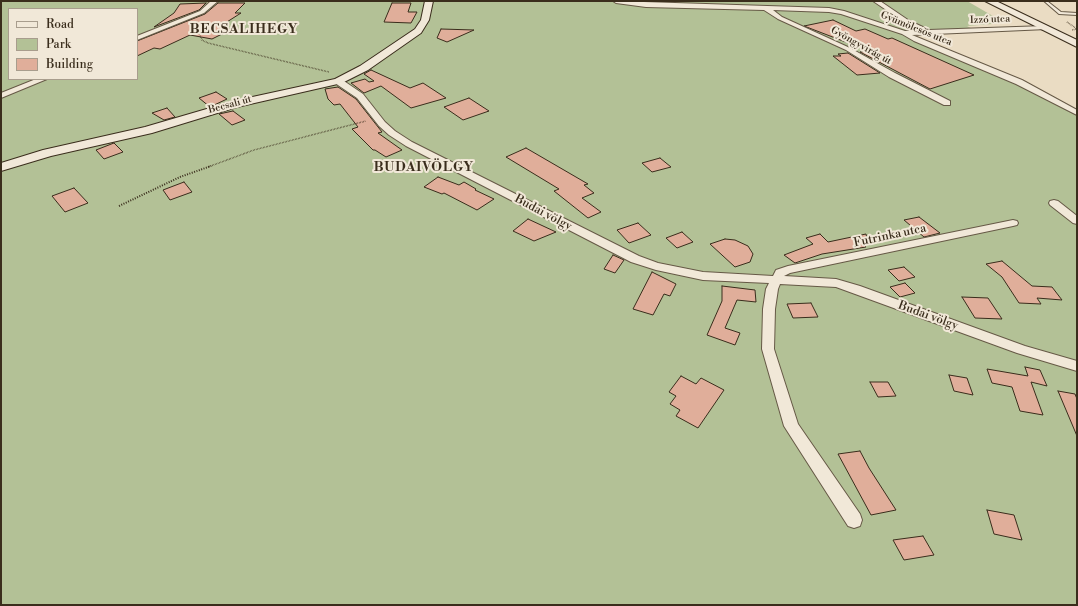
<!DOCTYPE html>
<html>
<head>
<meta charset="utf-8">
<style>
	body { margin:0 }
	#map { position:relative; width:1078px; height:606px; overflow:hidden; background:#eadcc3; font-family:"Libre Bodoni",serif }
	canvas { display:block }
	.frame { position:absolute; inset:0; border:2px solid #3a2d1c; pointer-events:none }
	.legend { position:absolute; left:8px; top:8px; width:130px; height:72px; box-sizing:border-box; background:#f1e8d8; border:1px solid #a89d8d; margin:0; padding:5px 7px; list-style:none; font-size:12px; color:#3a2d1c }
	.legend li { display:flex; align-items:center; gap:8px; height:20px }
	.legend b { width:20px; border:1px solid #a89d8d }
</style>
</head>
<body>
<div id="map">
<canvas width="1078" height="606"></canvas>
<div class="frame"></div>
<ul class="legend">
<li><b style="height:5px;background:#f1e8d8"></b>Road</li>
<li><b style="height:11px;background:#b3c196"></b>Park</li>
<li><b style="height:11px;background:#e0ae9a"></b>Building</li>
</ul>
</div>
<script>
const g = document.querySelector('canvas').getContext('2d');
g.lineJoin = 'round';
function fillPath(path, color) { g.fillStyle = color; g.fill(path, 'evenodd'); }
const toPath = rows => new Path2D(rows.map(r => 'M' + r).join(''));
function trace(path, color, width, dash) { g.strokeStyle = color; g.lineWidth = width; g.lineCap = dash ? 'butt' : 'round'; g.setLineDash(dash || []); g.stroke(path); }
function drawText(font, color, halo, rows, align = 'center') {
  g.font = font + ' "Libre Bodoni",serif'; g.lineWidth = 4; g.setLineDash([]); g.textBaseline = 'middle'; g.strokeStyle = halo; g.fillStyle = color; for (const [text, x, y, turn = 0] of rows) {
    g.save(); g.translate(x, y); g.rotate((+turn || 0) * Math.PI / 180); g.textAlign = isNaN(turn) ? turn : align; if (halo) g.strokeText(text, 0, 0); g.fillText(text, 0, 0); g.restore();
  }
}
const green = toPath([
	[1,1,967,1,1005,23,967,26,971,28,926,31,912,36,1077,111,1077,605,1,605],
	[9,9,137,9,137,79,9,79]
]);
const building = toPath([
	[206,3,199,10,154,27,174,13,180,4,206,3],
	[218,3,245,3,235,13,241,13,219,27,232,29,212,39,190,35,160,49,154,48,137,56,137,41,205,14,218,3],
	[392,3,411,3,408,12,417,12,411,23,384,22,392,3],
	[833,20,856,31,865,29,888,39,892,38,974,75,930,89,860,52,869,51,804,26,833,20],
	[441,29,474,30,447,42,437,38,441,29],
	[848,53,880,73,857,75,833,56,841,56,838,54,848,53],
	[371,70,410,88,423,83,446,98,411,108,381,86,364,93,351,83,365,79,369,82,374,81,364,74,371,70],
	[338,87,356,99,382,132,378,133,402,150,386,157,375,150,373,150,352,129,358,127,340,104,334,105,328,99,325,89,338,87],
	[216,92,227,99,210,107,199,98,216,92],
	[469,98,489,111,463,120,444,107,469,98],
	[167,108,175,117,164,120,152,113,167,108],
	[233,111,245,120,232,125,219,114,233,111],
	[114,143,123,152,104,159,96,150,114,143],
	[526,148,588,184,584,185,594,193,582,198,601,212,588,218,554,191,559,189,506,157,526,148],
	[660,158,671,167,652,172,642,163,660,158],
	[438,177,459,185,464,182,476,189,475,190,494,199,477,210,444,193,442,194,424,187,438,177],
	[184,182,192,192,170,200,163,190,184,182],
	[74,188,88,203,65,212,52,196,74,188],
	[919,217,940,233,924,237,904,220,919,217],
	[528,219,556,232,534,241,513,231,528,219],
	[638,223,651,235,629,243,617,230,638,223],
	[682,232,693,242,677,248,666,238,682,232],
	[820,234,828,242,866,234,868,244,864,245,866,247,822,254,795,263,784,255,813,244,806,238,820,234],
	[725,239,735,240,748,246,753,254,750,262,735,267,710,244,725,239],
	[613,255,624,260,615,273,604,269,613,255],
	[1002,261,1032,286,1052,287,1062,300,1037,298,1041,304,1019,303,1002,277,986,264,1002,261],
	[904,267,915,277,899,281,888,270,904,267],
	[652,272,676,284,670,296,664,294,653,315,633,309,652,272],
	[905,283,915,293,900,297,890,287,905,283],
	[722,286,755,290,756,302,737,300,725,328,740,333,735,345,707,335,722,301,722,286],
	[962,297,988,298,1002,319,975,318,962,297],
	[811,303,818,317,793,318,787,304,811,303],
	[1025,367,1040,370,1047,386,1031,382,1043,415,1020,411,1012,387,992,383,987,369,1028,376,1025,367],
	[949,375,967,378,973,395,954,391,949,375],
	[681,376,696,384,701,378,724,390,698,428,676,416,680,410,670,404,676,396,669,392,681,376],
	[870,382,888,382,896,396,878,397,870,382],
	[1058,391,1075,394,1077,399,1077,436,1058,391],
	[860,451,869,468,896,510,871,515,838,454,860,451],
	[987,510,1014,515,1022,540,994,534,987,510],
	[923,536,934,555,904,560,893,540,923,536]
]);
const pathFar1 = toPath([
	[1067,22,1077,29,1072,30],
	[195,25,202,40,208,43,329,72],
	[208,167,254,150,366,121]
]);
const path = toPath([
	[119,206,180,177,211,166]
]);
const lane = toPath([
	[1044,1,1047,1,1061,12,1077,13,1077,15,1059,14,1044,1]
]);
const street = toPath([
	[211,1,218,1,204,13,137,40,137,36,200,11,211,1],
	[613,1,829,8,844,11,905,31,922,30,904,22,873,1,880,1,908,20,929,30,1045,26,1048,28,1047,29,912,35,1022,80,1077,110,1077,115,1016,84,914,41,902,34,841,14,829,12,773,10,782,17,850,48,895,73,950,101,950,105,944,105,889,77,846,50,778,19,764,10,646,7,616,3,613,1],
	[36,79,47,79,1,98,1,93,36,79],
	[335,79,341,79,363,94,385,122,395,131,412,142,639,256,658,263,703,272,773,276,776,270,788,266,1013,220,1017,221,1018,223,1017,225,1013,226,790,273,784,276,836,279,860,286,1025,346,1077,361,1077,371,1017,353,836,287,780,284,778,289,775,309,774,349,798,424,860,514,862,520,860,526,854,528,848,526,784,426,762,349,763,309,766,289,769,283,703,280,656,270,631,262,406,146,389,135,379,126,357,98,335,83,335,79],
	[1054,200,1058,201,1077,216,1077,224,1073,223,1050,205,1049,203,1050,201,1054,200]
]);
const secondary = toPath([
	[425,1,433,1,429,20,421,33,368,70,342,83,237,107,152,133,51,156,1,171,1,163,43,150,145,127,234,101,335,79,360,66,415,29,421,20,425,1],
	[985,1,996,1,1077,40,1077,47,985,1]
]);
const farStreetnames = [
	["Izzó utca",990,20,-2],
	["Gyümölcsös utca",916,29,22],
	["Gyöngyvirág út",861,46,29],
	["Becsali út",230,105,-15]
];
const streetNames = [
	["Budai völgy",543,213,28],
	["Futrinka utca",890,236,-12],
	["Budai völgy",928,316,20]
];
const farDistrictnames = [
	["BECSALIHEGY",244,30],
	["BUDAIVÖLGY",424,168]
];
fillPath(green, '#b3c196');
fillPath(building, '#e0ae9a');
trace(building, '#3a2d1c', 1);
trace(lane, '#665946', 2);
trace(street, '#665946', 2);
trace(secondary, '#3a2d1c', 2);
trace(pathFar1, '#3a2d1c', 1.5, [0.5, 1]);
trace(path, '#3a2d1c', 2, [1, 1.5]);
fillPath(lane, '#f1e8d8');
fillPath(street, '#f1e8d8');
fillPath(secondary, '#f1e8d8');
drawText('10px', '#3a2d1c', '#f1e8d8', farStreetnames);
drawText('12px', '#3a2d1c', '#f1e8d8', streetNames);
g.letterSpacing = '1px';
drawText('bold 13px', '#3a2d1c', '#f1e8d8', farDistrictnames);
g.letterSpacing = '0px';
</script>
</body>
</html>
